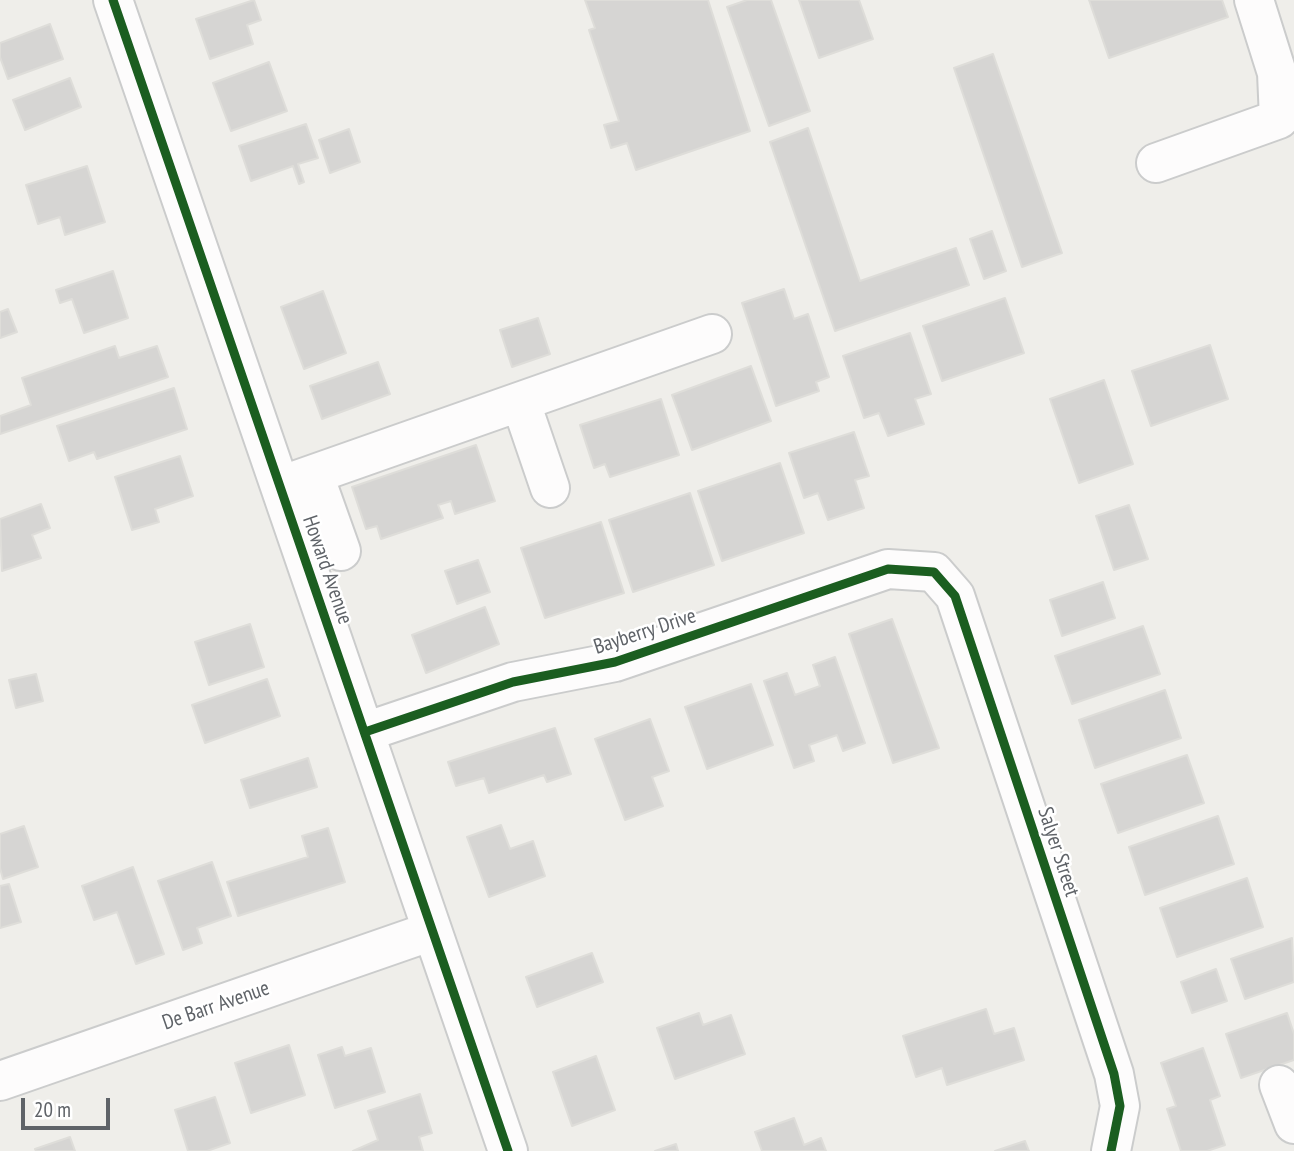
<!DOCTYPE html>
<html>
<head>
<meta charset="utf-8">
<style>
	body { margin:0 }
	#map { position:relative; width:1294px; height:1151px; overflow:hidden; background:#efeeea; font-family:"PT Sans Narrow",sans-serif }
	canvas { display:block }
	.scale { position:absolute; left:21px; top:1098px; width:89px; height:32px; box-sizing:border-box; border:4px solid #5f6368; border-top:0; padding-left:9px; font-size:21px; line-height:24px; white-space:nowrap; color:#5f6368; -webkit-text-stroke:5px #fff; paint-order:stroke }
</style>
</head>
<body>
<div id="map">
<canvas width="1294" height="1151"></canvas>
<div class="scale">20 m</div>
</div>
<script>
const g = document.querySelector('canvas').getContext('2d');
g.lineJoin = 'round';
function fillPath(path, color) { g.fillStyle = color; g.fill(path, 'evenodd'); }
const toPath = rows => new Path2D(rows.map(r => 'M' + r).join(''));
function trace(path, color, width, dash) { g.strokeStyle = color; g.lineWidth = width; g.lineCap = dash ? 'butt' : 'round'; g.setLineDash(dash || []); g.stroke(path); }
function drawText(font, color, halo, rows, align = 'center') {
  g.font = font + ' "PT Sans Narrow",sans-serif'; g.lineWidth = 5; g.setLineDash([]); g.textBaseline = 'middle'; g.strokeStyle = halo; g.fillStyle = color; for (const [text, x, y, turn = 0] of rows) {
    g.save(); g.translate(x, y); g.rotate((+turn || 0) * Math.PI / 180); g.textAlign = isNaN(turn) ? turn : align; if (halo) g.strokeText(text, 0, 0); g.fillText(text, 0, 0); g.restore();
  }
}
const building = toPath([
	[254,0,261,20,247,25,253,44,210,59,196,19,254,0],
	[585,0,708,0,750,131,636,170,627,143,611,148,604,125,619,121,589,30,595,28,585,0],
	[747,0,771,0,810,111,769,126,727,7,747,0],
	[799,0,859,0,873,39,819,58,799,0],
	[1089,0,1222,0,1228,17,1109,58,1089,0],
	[50,24,63,59,8,79,0,57,0,43,50,24],
	[993,54,1062,253,1022,267,954,68,993,54],
	[269,62,287,111,231,131,213,83,269,62],
	[70,78,81,107,25,130,13,100,70,78],
	[306,124,318,158,298,164,304,182,299,184,293,166,251,181,239,146,306,124],
	[808,128,860,281,956,248,969,285,835,331,770,142,808,128],
	[349,129,360,162,330,173,319,140,349,129],
	[87,166,105,222,65,235,60,217,38,224,26,185,87,166],
	[992,231,1006,271,984,279,970,239,992,231],
	[113,271,128,318,84,333,72,299,60,303,56,290,113,271],
	[784,289,794,319,808,314,829,377,816,382,819,391,776,406,742,303,784,289],
	[323,291,346,353,304,369,281,307,323,291],
	[1005,298,1024,353,942,381,923,326,1005,298],
	[8,309,17,332,0,338,0,312,8,309],
	[538,318,550,354,512,367,500,330,538,318],
	[910,333,931,394,915,399,924,424,888,436,879,413,864,418,843,356,910,333],
	[1210,345,1228,399,1151,426,1132,371,1210,345],
	[115,346,119,358,157,346,168,377,0,434,0,416,31,405,22,378,115,346],
	[378,362,390,394,322,419,310,386,378,362],
	[751,366,771,421,692,450,672,395,751,366],
	[1104,380,1133,464,1079,483,1050,399,1104,380],
	[174,388,187,429,97,459,94,452,69,461,57,426,174,388],
	[661,399,679,455,610,477,605,464,594,468,580,425,661,399],
	[854,432,869,476,855,480,864,508,828,520,818,493,804,498,789,453,854,432],
	[476,445,495,501,455,514,451,501,438,505,443,518,381,539,377,526,366,529,352,487,476,445],
	[180,456,193,496,155,509,159,522,132,530,115,477,180,456],
	[780,463,804,533,722,561,698,491,780,463],
	[690,493,714,565,633,592,609,520,690,493],
	[41,504,50,528,32,535,41,558,2,571,0,519,41,504],
	[1129,505,1148,559,1114,570,1096,516,1129,505],
	[601,522,624,593,545,618,521,548,601,522],
	[478,560,490,592,457,604,445,571,478,560],
	[1103,582,1115,618,1062,636,1050,600,1103,582],
	[485,607,499,644,426,673,412,635,485,607],
	[892,619,939,748,893,763,849,634,892,619],
	[250,624,264,667,209,685,195,642,250,624],
	[1143,626,1160,674,1072,704,1055,656,1143,626],
	[835,657,865,743,843,751,837,735,809,745,814,761,794,768,764,681,787,673,795,695,820,686,813,665,835,657],
	[36,674,43,701,16,708,9,680,36,674],
	[267,679,280,716,205,743,192,705,267,679],
	[751,684,773,745,707,769,685,707,751,684],
	[1165,690,1181,738,1095,768,1079,720,1165,690],
	[650,719,669,771,652,777,663,806,625,820,595,739,650,719],
	[555,728,571,774,547,782,544,775,489,793,484,778,456,786,448,762,555,728],
	[1187,755,1204,803,1118,833,1101,784,1187,755],
	[308,758,317,787,250,808,241,780,308,758],
	[1218,816,1234,864,1145,895,1129,847,1218,816],
	[501,825,510,849,533,841,545,876,489,897,467,837,501,825],
	[24,826,38,867,3,879,0,868,0,834,24,826],
	[328,828,345,882,238,916,227,882,308,857,302,836,328,828],
	[212,862,231,916,197,928,202,943,183,950,158,881,212,862],
	[133,867,164,954,136,964,117,912,94,920,82,886,133,867],
	[1247,878,1263,927,1177,957,1160,908,1247,878],
	[9,884,21,922,0,928,0,886,9,884],
	[1292,938,1294,982,1245,999,1231,959,1292,938],
	[592,953,603,982,537,1007,526,977,592,953],
	[1216,969,1227,1001,1192,1013,1181,982,1216,969],
	[986,1009,994,1034,1014,1028,1024,1060,947,1085,942,1068,916,1077,903,1036,986,1009],
	[699,1013,703,1025,731,1015,745,1054,675,1079,657,1028,699,1013],
	[1287,1013,1294,1034,1294,1060,1241,1078,1226,1034,1287,1013],
	[289,1045,305,1095,251,1113,235,1063,289,1045],
	[342,1047,345,1056,371,1048,385,1092,335,1108,318,1055,342,1047],
	[1203,1048,1220,1096,1210,1100,1225,1145,1207,1151,1181,1151,1167,1109,1176,1106,1161,1063,1203,1048],
	[596,1056,615,1110,572,1126,553,1072,596,1056],
	[420,1094,432,1133,419,1137,423,1151,353,1151,378,1140,368,1111,420,1094],
	[215,1097,230,1143,207,1151,188,1151,175,1110,215,1097],
	[794,1118,804,1145,821,1138,826,1151,762,1151,755,1132,794,1118],
	[70,1137,75,1151,36,1151,35,1149,70,1137],
	[1025,1141,1029,1151,995,1151,1025,1141],
	[676,1144,678,1151,655,1151,676,1144]
]);
const minor = toPath([
	[113,0,508,1151],
	[1156,163,1279,119,1277,73,1254,0],
	[521,403,550,488],
	[314,475,341,551],
	[280,486,712,334],
	[365,732,513,682,615,662,888,569,934,572,955,596,1114,1074,1120,1106,1111,1151],
	[0,1081,432,931],
	[1279,1085,1294,1124]
]);
const cycleway = toPath([
	[113,0,508,1151],
	[365,732,513,682,615,662,888,569,934,572,955,596,1114,1074,1120,1106,1111,1151]
]);
const streetNames = [
	["Howard Avenue",327,570,71],
	["Bayberry Drive",645,632,-18],
	["Salyer Street",1058,852,72],
	["De Barr Avenue",216,1006,-19]
];
fillPath(building, '#d6d5d3');
trace(building, '#deddd9', 2);
trace(minor, '#cbcccc', 42);
trace(minor, '#fdfcfc', 38);
trace(cycleway, '#1b5e20', 9);
drawText('21px', '#5f6368', '#fff', streetNames);
</script>
</body>
</html>
